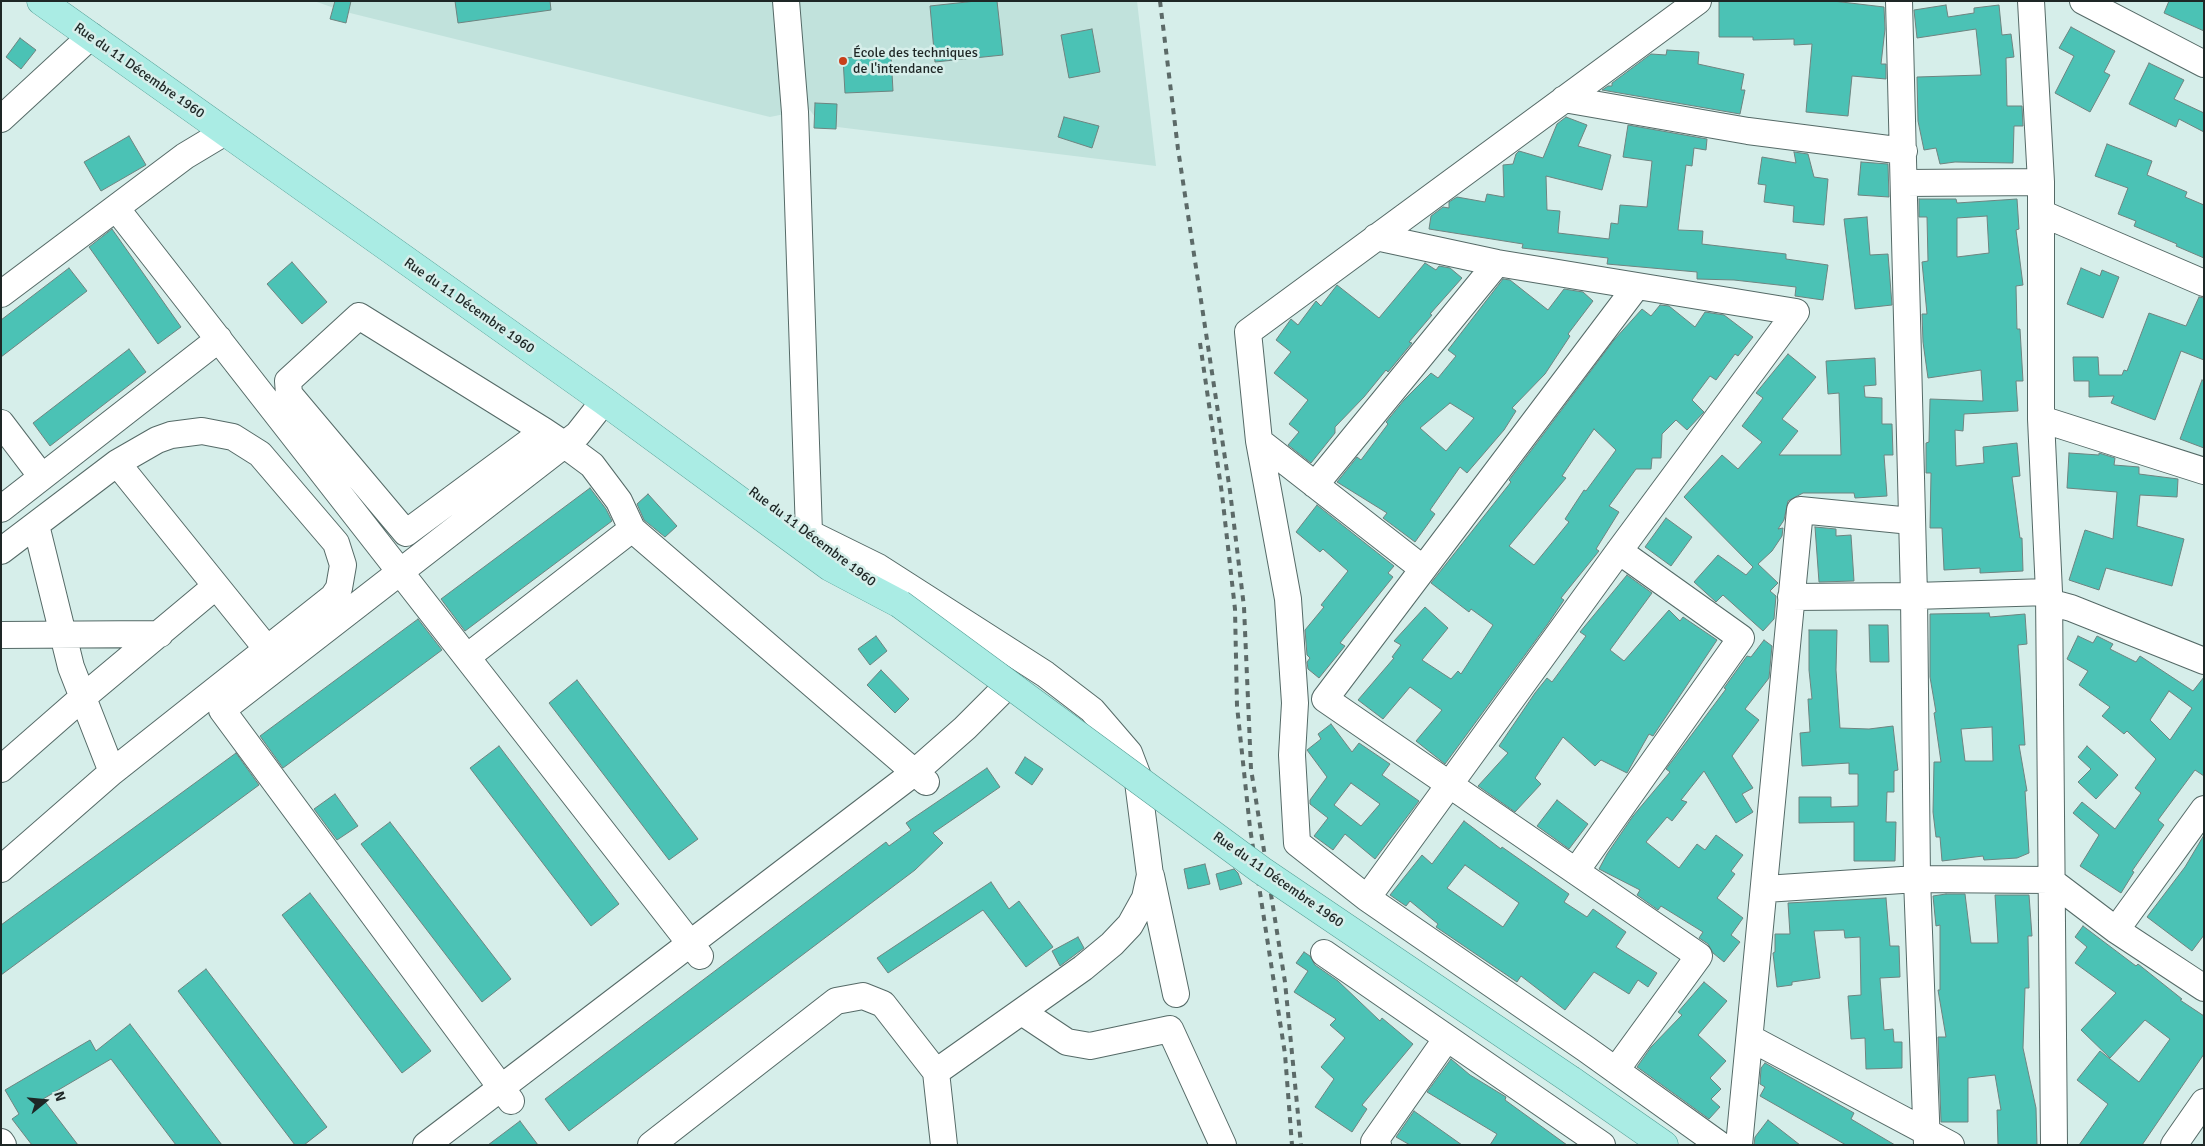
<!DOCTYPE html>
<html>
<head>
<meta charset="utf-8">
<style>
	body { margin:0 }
	#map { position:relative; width:2205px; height:1146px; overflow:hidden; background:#d6eeea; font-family:Signika,sans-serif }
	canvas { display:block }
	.frame { position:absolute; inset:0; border:2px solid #1e2726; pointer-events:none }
	.north { position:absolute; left:20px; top:1076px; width:50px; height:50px; -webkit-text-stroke:4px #d6eeea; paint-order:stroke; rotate:73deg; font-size:14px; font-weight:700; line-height:20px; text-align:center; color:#1e2726 }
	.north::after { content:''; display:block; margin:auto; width:18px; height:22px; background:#1e2726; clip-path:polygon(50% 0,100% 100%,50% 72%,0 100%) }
</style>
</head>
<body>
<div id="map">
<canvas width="2205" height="1146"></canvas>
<div class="frame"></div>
<div class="north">N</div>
</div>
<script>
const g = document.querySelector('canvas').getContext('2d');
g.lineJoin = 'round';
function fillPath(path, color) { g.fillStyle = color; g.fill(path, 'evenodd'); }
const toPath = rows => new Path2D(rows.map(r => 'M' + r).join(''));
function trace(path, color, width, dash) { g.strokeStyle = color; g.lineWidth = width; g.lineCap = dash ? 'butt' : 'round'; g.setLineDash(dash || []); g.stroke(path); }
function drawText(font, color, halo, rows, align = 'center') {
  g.font = font + ' Signika,sans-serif'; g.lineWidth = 5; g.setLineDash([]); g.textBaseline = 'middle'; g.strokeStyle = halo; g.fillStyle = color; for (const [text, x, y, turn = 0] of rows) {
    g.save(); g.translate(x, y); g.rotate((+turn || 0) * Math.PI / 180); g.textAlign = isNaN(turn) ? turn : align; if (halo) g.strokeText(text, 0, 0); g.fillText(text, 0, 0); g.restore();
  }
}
const built = toPath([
	[314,1,1137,1,1156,166,821,125,809,109,770,117,346,12]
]);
const building = toPath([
	[335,1,351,1,346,23,330,19,335,1],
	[455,1,550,1,551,10,458,23,455,1],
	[976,1,997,1,1003,55,935,62,930,6,976,1],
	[1719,1,1833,1,1884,7,1885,29,1881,64,1886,64,1886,79,1852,76,1848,116,1806,112,1812,44,1794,45,1794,39,1753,40,1753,37,1719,37,1719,1],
	[2169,1,2204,1,2204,31,2164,13,2169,1],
	[1946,5,1948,17,1974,13,1974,8,1999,5,2002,35,2011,34,2014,57,2006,58,2007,106,2022,106,2023,126,2014,126,2013,163,1955,162,1940,164,1936,148,1924,150,1918,121,1917,77,1981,75,1976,29,1917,38,1914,10,1946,5],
	[2071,27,2115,51,2104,72,2110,75,2090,112,2055,93,2074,56,2059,48,2071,27],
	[1092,29,1100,72,1069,78,1061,35,1092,29],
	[20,38,36,50,21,69,6,57,20,38],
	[1667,50,1699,52,1698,64,1744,74,1741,90,1745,90,1740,114,1602,90,1608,86,1612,86,1612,83,1651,54,1666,55,1667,50],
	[891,55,893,91,845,93,843,58,891,55],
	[2149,63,2184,80,2174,99,2204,113,2204,132,2179,119,2176,127,2129,104,2149,63],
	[815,103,837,104,836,129,814,128,815,103],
	[1064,117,1099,126,1092,148,1058,137,1064,117],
	[1566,117,1587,125,1578,146,1611,155,1602,190,1546,176,1547,210,1560,211,1558,233,1609,239,1611,223,1618,224,1620,205,1647,207,1652,161,1623,157,1628,125,1707,139,1706,150,1694,148,1692,166,1686,165,1678,230,1703,231,1702,244,1786,254,1786,259,1828,265,1823,300,1795,296,1796,287,1734,280,1697,279,1697,272,1607,264,1608,258,1522,248,1523,244,1429,229,1431,216,1443,207,1449,208,1449,202,1457,197,1485,202,1487,194,1504,197,1503,165,1513,164,1516,154,1519,151,1543,158,1557,124,1566,117],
	[129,136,146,165,101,191,84,162,129,136],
	[2107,144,2152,161,2147,175,2187,192,2185,197,2204,205,2204,258,2176,246,2177,244,2134,226,2136,221,2118,214,2128,188,2095,176,2107,144],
	[1794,152,1808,154,1814,177,1828,179,1824,225,1793,222,1794,206,1764,202,1766,185,1758,184,1762,157,1796,163,1794,152],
	[1861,162,1888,164,1889,197,1858,195,1861,162],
	[1919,199,1956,199,1957,203,2017,199,2019,229,2016,230,2023,285,2016,286,2017,329,2020,329,2023,381,2016,381,2018,411,1964,414,1963,431,1955,430,1956,466,1984,463,1983,447,2017,443,2020,476,2012,477,2020,538,2022,538,2023,571,1980,573,1980,568,1944,570,1942,528,1930,528,1931,473,1926,473,1926,443,1929,442,1930,399,1983,401,1981,370,1928,378,1923,342,1922,314,1927,314,1922,262,1928,261,1927,217,1919,217,1919,199],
	[1987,216,1989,253,1957,257,1957,218,1987,216],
	[1867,217,1870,255,1888,254,1892,305,1855,309,1844,219,1867,217],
	[112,229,181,327,158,344,89,247,112,229],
	[292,262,327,302,302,324,267,284,292,262],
	[1425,263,1436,270,1439,266,1450,268,1462,278,1430,314,1432,315,1409,342,1412,343,1388,372,1386,370,1364,397,1335,427,1335,433,1311,463,1288,445,1299,432,1289,424,1308,400,1274,373,1291,352,1276,340,1291,319,1298,325,1316,301,1321,306,1337,285,1379,318,1425,263],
	[69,268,87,291,1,357,1,320,69,268],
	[2081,268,2100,276,2102,270,2119,277,2103,318,2067,304,2081,268],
	[1503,279,1510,280,1548,310,1564,289,1583,292,1593,301,1568,334,1570,336,1545,374,1512,408,1516,411,1504,430,1467,473,1460,467,1430,510,1435,514,1415,542,1383,518,1387,513,1337,482,1357,457,1361,460,1388,424,1386,422,1404,400,1431,373,1438,378,1456,356,1448,350,1503,279],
	[1450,403,1474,418,1446,451,1420,428,1450,403],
	[2199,297,2204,298,2204,360,2181,351,2155,420,2111,403,2114,396,2089,397,2089,381,2074,381,2073,357,2098,357,2099,375,2122,375,2124,370,2127,371,2149,313,2186,326,2199,297],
	[1660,305,1669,306,1695,327,1705,312,1724,315,1753,337,1738,356,1735,354,1716,380,1710,376,1692,400,1704,412,1687,430,1676,420,1662,434,1661,458,1652,458,1651,469,1636,469,1609,506,1619,512,1596,549,1599,551,1561,598,1564,600,1547,625,1445,764,1416,741,1442,710,1410,687,1383,719,1358,700,1394,658,1392,657,1401,645,1394,641,1425,607,1448,628,1422,660,1451,679,1458,671,1461,674,1493,625,1471,609,1469,612,1431,583,1511,482,1509,480,1614,340,1642,309,1651,316,1660,305],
	[1594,429,1616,450,1586,491,1584,490,1565,519,1569,522,1534,565,1509,546,1566,478,1562,476,1594,429],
	[129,349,146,372,50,446,33,423,129,349],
	[1788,354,1816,377,1782,419,1798,431,1779,455,1841,455,1839,393,1828,394,1826,361,1875,358,1876,385,1864,386,1865,397,1882,398,1882,424,1892,424,1893,455,1884,455,1887,496,1855,498,1854,493,1803,493,1788,501,1784,520,1778,529,1783,528,1782,536,1772,551,1758,564,1778,583,1770,591,1776,596,1774,619,1763,631,1723,595,1716,602,1694,582,1718,555,1746,575,1753,567,1684,497,1722,455,1738,469,1762,442,1742,426,1763,398,1756,393,1788,354],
	[2202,380,2204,381,2204,448,2180,439,2202,380],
	[2069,453,2099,455,2099,453,2115,458,2114,465,2139,467,2139,474,2178,479,2177,497,2140,495,2137,526,2184,539,2172,586,2106,568,2099,590,2069,580,2085,530,2113,539,2117,492,2067,488,2069,453],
	[590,488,606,509,612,521,465,631,441,599,590,488],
	[648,494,677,526,665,537,644,520,637,504,648,494],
	[1317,505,1394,566,1388,573,1393,577,1340,643,1345,646,1319,678,1308,669,1307,662,1310,658,1307,655,1305,630,1324,607,1321,605,1348,571,1323,549,1320,552,1296,532,1317,505],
	[1666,518,1692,537,1671,566,1645,547,1666,518],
	[1815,527,1836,529,1836,536,1851,535,1854,581,1819,582,1815,527],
	[1627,575,1652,593,1610,650,1624,661,1669,610,1680,621,1683,617,1717,640,1653,736,1649,734,1627,773,1601,760,1595,766,1563,737,1535,778,1541,784,1515,812,1478,786,1508,753,1499,746,1535,693,1547,678,1552,682,1586,636,1580,632,1627,575],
	[1989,613,1990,617,2025,614,2027,644,2018,645,2025,745,2019,745,2027,791,2025,791,2029,853,2017,858,1984,860,1983,856,1942,861,1940,837,1936,837,1933,812,1934,762,1941,762,1934,713,1936,712,1930,677,1930,614,1989,613],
	[1992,727,1993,761,1965,761,1961,729,1992,727],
	[418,619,442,650,283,768,260,736,418,619],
	[1869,625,1888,625,1889,662,1870,662,1869,625],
	[1809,630,1837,630,1836,670,1840,728,1869,729,1893,726,1898,770,1894,771,1894,792,1887,792,1886,822,1896,822,1895,861,1854,861,1854,822,1799,823,1799,797,1831,797,1831,807,1858,806,1858,774,1849,774,1849,763,1802,766,1800,733,1810,732,1808,699,1812,699,1809,670,1809,630],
	[876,636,887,651,870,665,858,649,876,636],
	[2078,636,2093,643,2097,636,2113,644,2110,649,2136,662,2140,656,2193,691,2204,677,2204,776,2195,770,2158,820,2164,825,2132,871,2134,872,2121,893,2080,866,2099,835,2073,813,2082,802,2115,829,2141,793,2135,788,2156,759,2127,731,2124,734,2102,716,2110,707,2079,685,2088,671,2067,659,2078,636],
	[2169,691,2192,708,2170,740,2150,720,2169,691],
	[1764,640,1772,646,1769,678,1745,709,1759,720,1732,756,1753,788,1742,794,1753,812,1736,823,1704,771,1681,800,1687,802,1672,821,1667,817,1646,842,1679,868,1697,844,1705,850,1716,835,1743,855,1731,871,1735,874,1717,898,1743,918,1731,935,1740,942,1724,962,1713,953,1708,944,1699,938,1703,932,1661,906,1658,910,1637,895,1640,890,1599,869,1607,854,1633,816,1670,772,1666,769,1726,689,1724,688,1747,656,1751,657,1764,640],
	[881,670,909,699,895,713,867,685,881,670],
	[577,680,698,839,669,860,549,703,577,680],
	[1331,724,1352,752,1359,743,1390,764,1382,775,1419,801,1375,859,1345,834,1333,850,1314,836,1328,818,1310,804,1310,800,1327,777,1307,750,1321,739,1318,734,1331,724],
	[1351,783,1380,804,1361,826,1334,805,1351,783],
	[499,746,619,904,591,926,470,768,499,746],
	[2087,746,2118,775,2096,799,2078,782,2091,769,2078,757,2087,746],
	[236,753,259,785,1,975,1,925,236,753],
	[1025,757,1043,769,1032,785,1015,773,1025,757],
	[987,768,1000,787,933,833,943,843,915,870,569,1131,545,1099,886,842,889,846,911,830,906,823,987,768],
	[335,794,358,826,337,840,314,809,335,794],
	[1557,800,1588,824,1569,849,1537,826,1557,800],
	[1464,821,1501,849,1502,847,1569,894,1564,902,1587,917,1593,909,1626,932,1616,947,1657,973,1648,987,1638,980,1629,994,1594,972,1565,1010,1521,976,1517,982,1436,927,1438,924,1410,901,1406,906,1390,895,1422,855,1432,864,1464,821],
	[1465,865,1519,903,1503,927,1447,888,1465,865],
	[390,822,511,979,482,1002,361,844,390,822],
	[2204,835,2204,935,2192,951,2147,917,2185,867,2204,835],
	[1205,864,1210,884,1188,889,1184,869,1205,864],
	[1234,869,1238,873,1242,884,1220,890,1216,874,1234,869],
	[991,882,1009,909,1019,901,1053,947,1026,967,983,910,888,973,877,958,991,882],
	[310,893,431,1051,402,1073,282,915,310,893],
	[1946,894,1965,894,1971,943,1998,943,1995,895,2029,895,2032,936,2028,936,2029,988,2025,988,2023,1048,2036,1108,2037,1145,1998,1145,1997,1110,2001,1110,1995,1075,1968,1078,1968,1122,1941,1122,1938,1037,1946,1037,1938,990,1940,990,1940,925,1936,926,1933,896,1946,894],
	[1886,898,1890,946,1899,946,1900,977,1880,978,1884,1030,1893,1029,1894,1042,1902,1042,1902,1068,1866,1069,1865,1038,1851,1039,1848,996,1861,995,1860,937,1845,938,1844,930,1814,931,1820,978,1792,982,1792,985,1777,987,1773,953,1775,952,1775,934,1790,934,1788,903,1886,898],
	[2083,926,2136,966,2138,964,2182,999,2180,1000,2204,1016,2204,1054,2142,1145,2079,1145,2108,1104,2077,1080,2100,1051,2139,1082,2170,1039,2145,1020,2110,1058,2081,1030,2116,993,2075,963,2087,947,2075,937,2083,926],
	[1078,937,1084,948,1060,966,1052,951,1078,937],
	[1304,952,1310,956,1315,965,1338,981,1380,1021,1382,1018,1413,1044,1362,1105,1367,1109,1352,1132,1315,1107,1334,1079,1321,1067,1345,1038,1330,1025,1336,1019,1294,992,1308,971,1296,963,1304,952],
	[206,969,327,1127,304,1145,295,1145,178,991,206,969],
	[1704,982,1727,1001,1698,1035,1726,1061,1710,1078,1721,1089,1711,1099,1720,1107,1709,1119,1637,1067,1651,1047,1682,1015,1678,1012,1704,982],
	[130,1024,222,1145,176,1145,111,1059,43,1099,78,1145,32,1145,12,1119,19,1114,5,1090,90,1040,96,1051,130,1024],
	[1451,1059,1470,1075,1506,1097,1505,1100,1567,1145,1490,1145,1497,1134,1427,1092,1451,1059],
	[1765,1063,1854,1113,1851,1119,1895,1145,1846,1145,1760,1096,1765,1087,1760,1084,1761,1068,1765,1063],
	[1414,1111,1462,1145,1410,1145,1396,1137,1414,1111],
	[1768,1120,1800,1145,1754,1145,1755,1137,1768,1120],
	[520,1121,538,1145,488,1145,520,1121]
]);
const minor = toPath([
	[786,1,795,112,809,533,878,567,1045,674,1092,710,1129,753,1137,774,1150,875,1145,898,1130,925,1112,944,1083,968,936,1072],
	[1899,1,1914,596,1917,879,1927,1145],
	[2031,1,2041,182,2041,419,2049,592,2054,1145],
	[2083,1,2204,64],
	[1564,99,1748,131,1904,151],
	[1,119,91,36],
	[1905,183,2041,182],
	[116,208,700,956],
	[2041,213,2204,283],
	[1376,237,1497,263,1796,312,1619,551,1367,898,1586,1049,1720,1145],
	[1,294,185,156,225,132],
	[2041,419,2204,471],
	[1,423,42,477],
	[544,431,406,533,289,394,288,381,359,316,544,431,565,445,592,465,619,501,632,529],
	[1259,441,1422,568],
	[117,463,267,649],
	[1315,485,1497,263],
	[1,509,219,339],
	[36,525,71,667,112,772],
	[1,551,117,463,157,440,171,435,202,431,233,437,260,454,336,543,343,565,339,588,333,597,112,772,1,869],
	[1791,597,1914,596,2049,592],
	[2049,602,2071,608,2204,661],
	[1,635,160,634],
	[467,657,632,529,926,782],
	[1,769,82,698,216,586],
	[1576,871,1741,638,1619,551],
	[1151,876,1176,994],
	[1765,889,1917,879,2050,880,2116,930,2204,988],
	[1367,898,1297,843,1292,755,1295,703,1288,599,1259,441,1248,332,1698,1],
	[2116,930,2204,809],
	[1324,953,1602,1145],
	[1022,1012,1067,1042,1090,1046,1170,1029,1223,1145],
	[1750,1038,1951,1145],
	[1616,1070,1699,956,1325,699,1636,287],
	[511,1101,222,710,578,434,604,401],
	[1,1142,3,1145],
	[426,1145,915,772,965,728,1000,693],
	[651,1145,836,1001,863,996,883,1004,936,1072,944,1145],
	[1378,1145,1374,1142,1447,1038],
	[1739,1145,1800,510,1911,521],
	[2174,1145,2204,1102]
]);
const major = toPath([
	[41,1,604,401,830,567,900,604],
	[1571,1080,1664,1145]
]);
const rail = toPath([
	[1160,1,1178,149,1230,491,1244,607,1251,769,1285,982,1301,1145],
	[1200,343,1222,494,1235,609,1237,706,1250,828,1285,1054,1292,1145]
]);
const majorBridge = toPath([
	[900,604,1261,870,1571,1080]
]);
const markers = [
	[843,61,5,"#c83f1a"]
];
const poiNames = [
	["École des techniques",853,53],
	["de l'intendance",853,69]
];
const streetNames = [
	["Rue du 11 Décembre 1960",139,71,35],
	["Rue du 11 Décembre 1960",469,306,35],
	["Rue du 11 Décembre 1960",812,537,37],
	["Rue du 11 Décembre 1960",1278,880,35]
];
fillPath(built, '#c1e2dc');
fillPath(building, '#4bc2b5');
trace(building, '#6e8480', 1);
trace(minor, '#556a67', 28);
trace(major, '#559f96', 29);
trace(minor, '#fff', 26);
trace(major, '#aaece4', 28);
trace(rail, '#5c6a68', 4, [6, 6]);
trace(majorBridge, '#559f96', 29, []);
trace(majorBridge, '#aaece4', 28);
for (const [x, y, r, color] of markers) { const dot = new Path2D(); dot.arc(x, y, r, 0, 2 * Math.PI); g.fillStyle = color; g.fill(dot); trace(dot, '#d6eeea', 2); }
drawText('14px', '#1e2726', '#d6eeea', poiNames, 'left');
drawText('14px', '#1e2726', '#d6eeea', streetNames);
</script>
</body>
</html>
